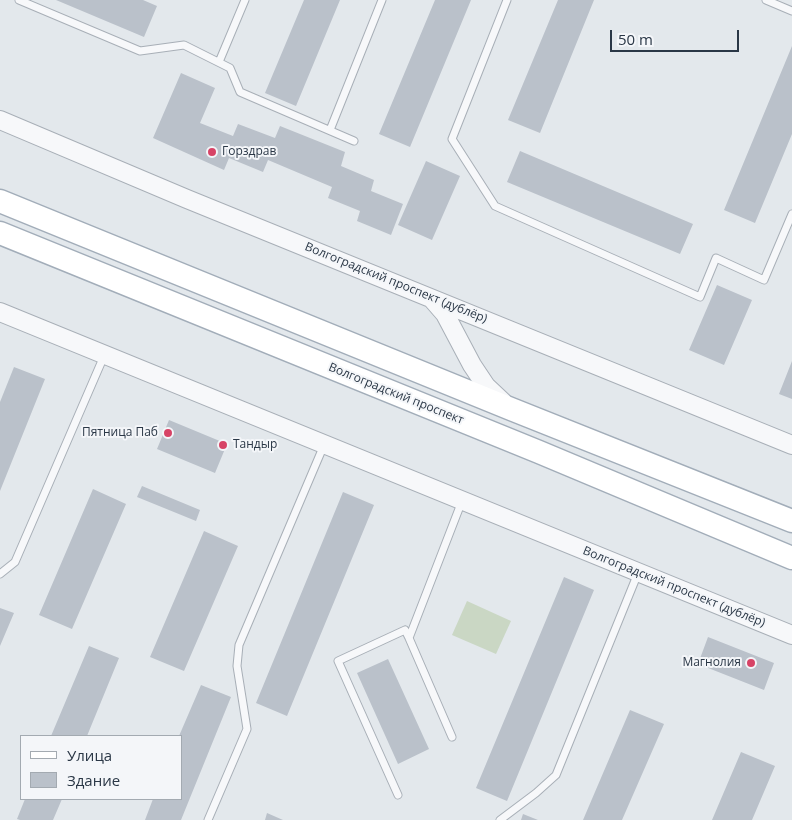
<!DOCTYPE html>
<html>
<head>
<meta charset="utf-8">
<style>
	body { margin:0 }
	#map { position:relative; width:792px; height:820px; overflow:hidden; background:#e3e8ec; font-family:"Open Sans",sans-serif }
	canvas { display:block }
	.legend { position:absolute; left:20px; top:735px; width:162px; height:65px; box-sizing:border-box; background:#f4f6f9; border:1px solid #a3aab1; margin:0; padding:6px 9px; list-style:none; font-size:15px; color:#2a3746 }
	.legend li { display:flex; align-items:center; gap:10px; height:25px }
	.legend b { width:25px; border:1px solid #a3aab1 }
	.scale { position:absolute; left:610px; top:30px; width:129px; height:22px; box-sizing:border-box; border:2px solid #2a3746; border-top:0; padding-left:6px; font-size:15px; line-height:18px; white-space:nowrap; color:#2a3746; -webkit-text-stroke:4px #f4f6f9; paint-order:stroke }
</style>
</head>
<body>
<div id="map">
<canvas width="792" height="820"></canvas>
<ul class="legend">
<li><b style="height:6px;background:#fff"></b>Улица</li>
<li><b style="height:14px;background:#bac1ca"></b>Здание</li>
</ul>
<div class="scale">50 m</div>
</div>
<script>
const g = document.querySelector('canvas').getContext('2d');
g.lineJoin = 'round';
function fillPath(path, color) { g.fillStyle = color; g.fill(path, 'evenodd'); }
const toPath = rows => new Path2D(rows.map(r => 'M' + r).join(''));
function trace(path, color, width, dash) { g.strokeStyle = color; g.lineWidth = width; g.lineCap = dash ? 'butt' : 'round'; g.setLineDash(dash || []); g.stroke(path); }
function drawText(font, color, halo, rows, align = 'center') {
  g.font = font + ' "Open Sans",sans-serif'; g.lineWidth = 4; g.setLineDash([]); g.textBaseline = 'middle'; g.strokeStyle = halo; g.fillStyle = color; for (const [text, x, y, turn = 0] of rows) {
    g.save(); g.translate(x, y); g.rotate((+turn || 0) * Math.PI / 180); g.textAlign = isNaN(turn) ? turn : align; if (halo) g.strokeText(text, 0, 0); g.fillText(text, 0, 0); g.restore();
  }
}
const green = toPath([
	[467,601,511,621,496,654,452,635]
]);
const building = toPath([
	[56,0,143,0,157,6,144,37],
	[304,0,340,0,296,106,265,93],
	[435,0,471,0,410,147,379,134],
	[558,0,594,0,540,133,508,120],
	[792,46,792,134,755,223,724,210],
	[181,73,215,88,200,123,233,136,238,124,275,138,280,126,345,152,341,166,374,180,371,191,403,204,391,235,357,221,360,211,328,198,332,187,268,160,263,172,229,158,224,170,153,138],
	[520,151,693,224,680,254,507,182],
	[426,161,460,176,432,240,398,225],
	[717,285,752,300,724,365,689,350],
	[792,361,792,399,779,394],
	[14,367,45,379,0,491,0,402],
	[169,420,227,444,215,473,157,449],
	[142,486,200,510,196,521,137,497],
	[93,489,126,504,72,629,39,615],
	[343,492,374,505,287,716,256,703],
	[204,531,238,546,184,671,150,657],
	[564,577,594,590,507,801,476,788],
	[0,608,14,613,0,646],
	[708,637,774,663,764,690,698,664],
	[89,646,119,658,87,736,51,736],
	[388,659,429,749,398,764,357,673],
	[201,685,231,697,181,820,145,820,153,799,181,799,181,736,179,736],
	[630,710,664,724,622,820,583,820],
	[741,752,775,766,752,820,712,820],
	[25,799,62,799,53,820,20,820,17,819],
	[267,813,283,820,265,820],
	[523,814,538,820,521,820]
]);
const service = toPath([
	[19,0,140,51,184,45,230,68,240,92,354,141],
	[507,0,452,139,495,206,700,297,716,258,764,280,792,214],
	[766,0,792,11],
	[219,62,245,0],
	[330,130,382,0],
	[0,574,15,562,104,356],
	[452,737,409,638,462,501],
	[398,795,338,661,405,630,409,638],
	[208,820,247,729,237,666,239,645,324,445],
	[500,820,536,793,556,775,638,573]
]);
const tertiary = toPath([
	[0,120,187,199,792,445],
	[432,299,445,314,472,365,486,386,503,402],
	[0,312,792,635]
]);
const primary = toPath([
	[0,201,511,409,792,521],
	[0,233,539,452,792,558]
]);
const markers = [
	[212,152,5,"#d74366"],
	[168,433,5,"#d74366"],
	[223,445,5,"#d74366"],
	[751,663,5,"#d74366"]
];
const poiNames = [
	["Горздрав",222,152],
	["Пятница Паб",158,433,"right"],
	["Тандыр",233,445],
	["Магнолия",741,663,"right"]
];
const streetNames = [
	["Волгоградский проспект (дублёр)",396,283,22],
	["Волгоградский проспект",396,394,22],
	["Волгоградский проспект (дублёр)",674,587,22]
];
fillPath(green, '#cad7c4');
fillPath(building, '#bac1ca');
trace(service, '#a8afb7', 9);
trace(tertiary, '#a8afb7', 20);
trace(primary, '#a2adb9', 25);
trace(service, '#f7f8fa', 7);
trace(tertiary, '#f7f8fa', 18);
trace(primary, '#fff', 22);
for (const [x, y, r, color] of markers) { const dot = new Path2D(); dot.arc(x, y, r, 0, 2 * Math.PI); g.fillStyle = color; g.fill(dot); trace(dot, '#f4f6f9', 2); }
drawText('12px', '#2a3746', '#f4f6f9', poiNames, 'left');
drawText('12px', '#2a3746', '#f4f6f9', streetNames);
</script>
</body>
</html>
